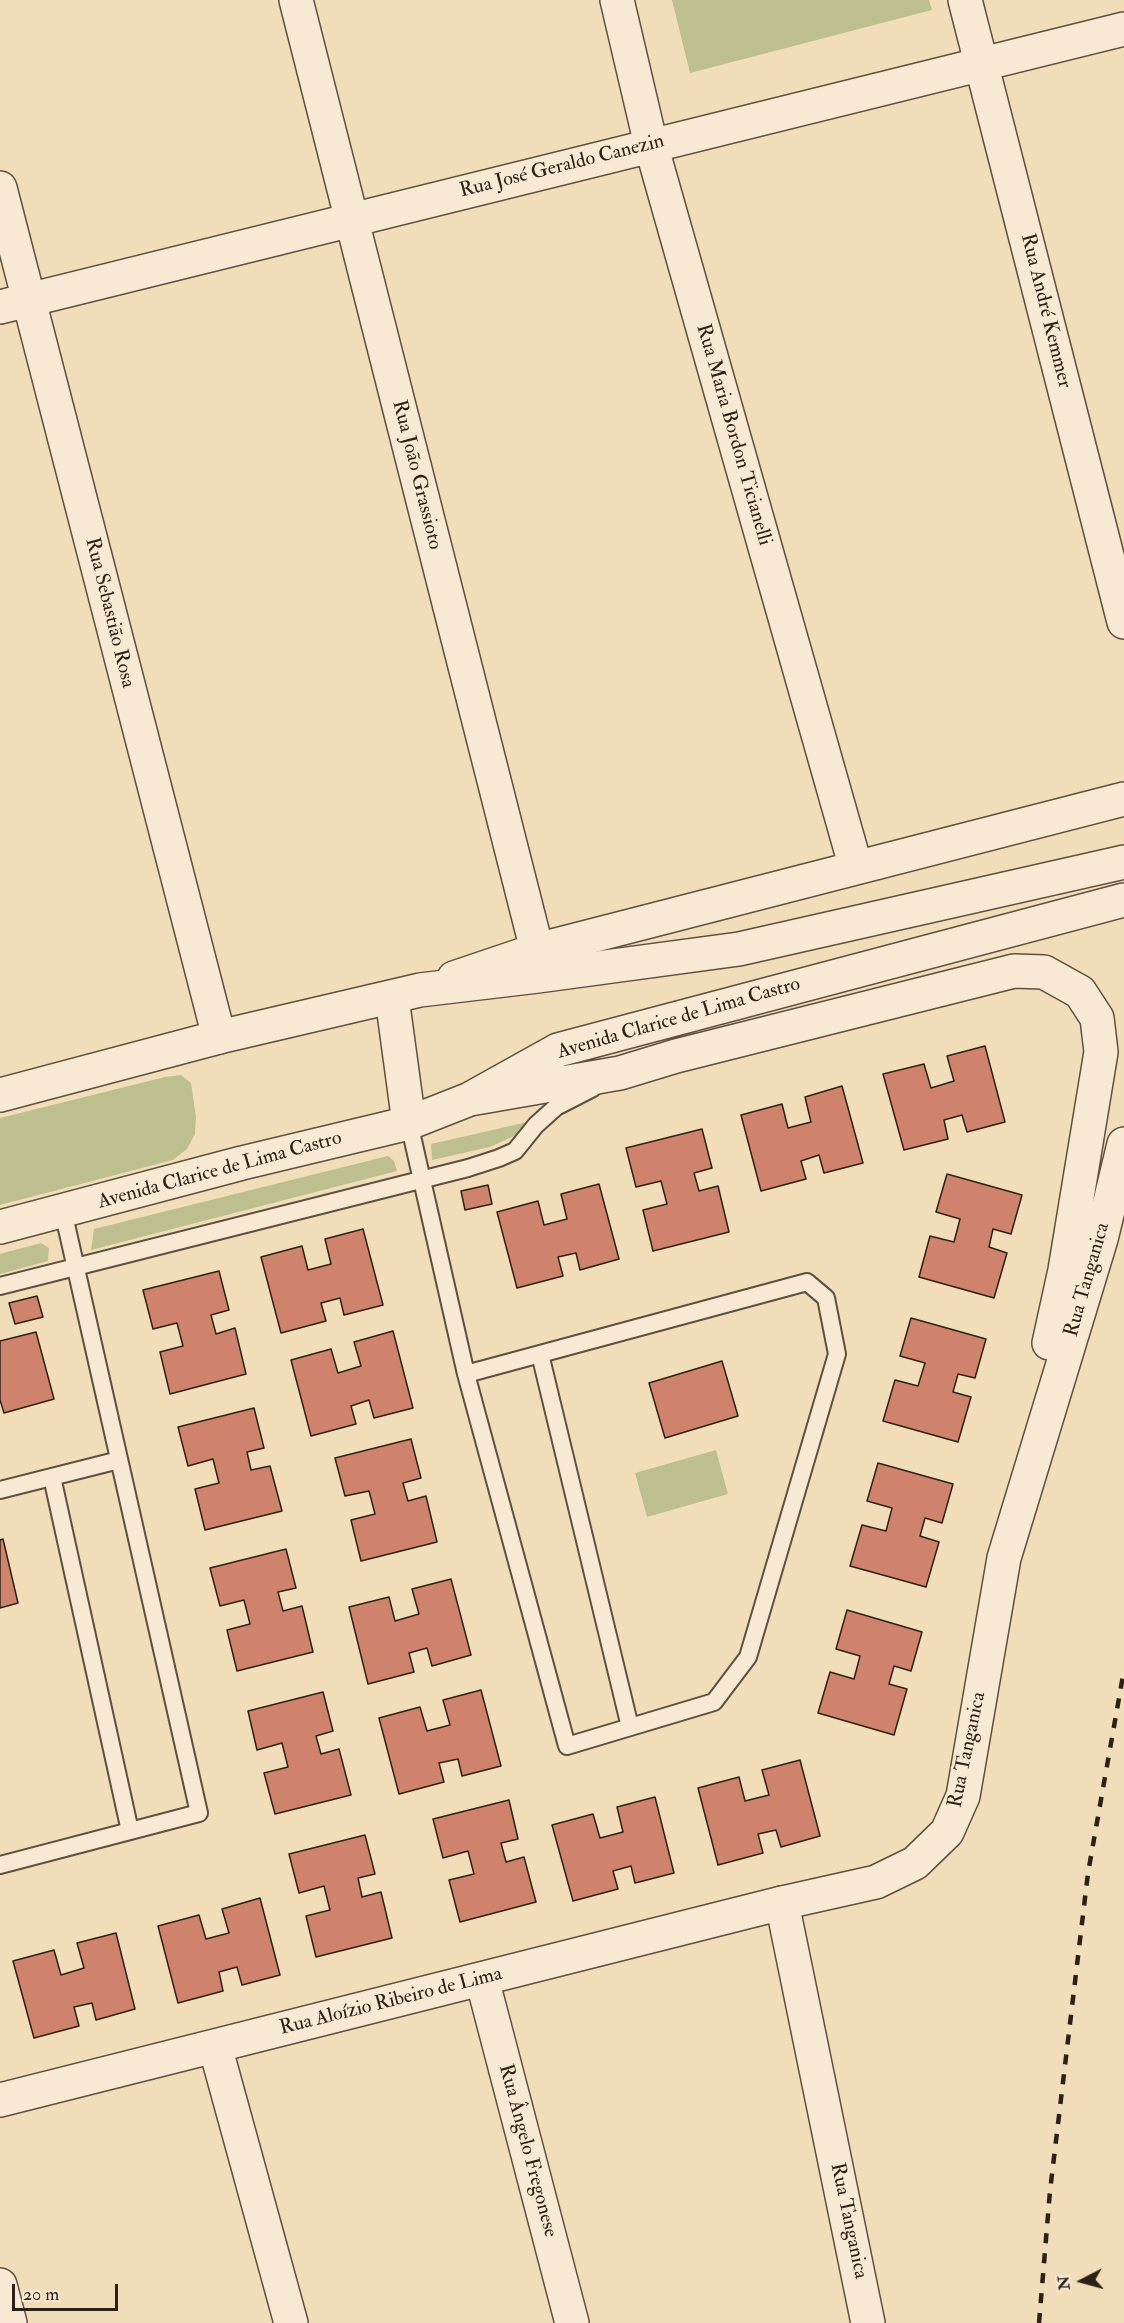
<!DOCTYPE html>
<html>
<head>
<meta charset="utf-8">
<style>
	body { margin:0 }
	#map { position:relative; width:1124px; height:2323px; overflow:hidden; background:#f2ddbb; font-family:"IM FELL Double Pica",serif }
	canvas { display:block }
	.north { position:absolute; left:1052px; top:2251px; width:60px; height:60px; -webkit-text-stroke:4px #f7e9d3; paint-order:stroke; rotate:264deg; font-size:16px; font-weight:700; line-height:24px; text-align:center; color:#2c2114 }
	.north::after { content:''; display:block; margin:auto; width:21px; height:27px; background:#2c2114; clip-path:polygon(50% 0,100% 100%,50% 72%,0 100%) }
	.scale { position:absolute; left:12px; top:2284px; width:106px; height:27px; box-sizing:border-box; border:3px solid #2c2114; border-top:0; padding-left:8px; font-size:18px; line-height:21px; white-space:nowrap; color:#2c2114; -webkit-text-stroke:4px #f7e9d3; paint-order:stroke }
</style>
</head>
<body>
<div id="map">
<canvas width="1124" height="2323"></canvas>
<div class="north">N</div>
<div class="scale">20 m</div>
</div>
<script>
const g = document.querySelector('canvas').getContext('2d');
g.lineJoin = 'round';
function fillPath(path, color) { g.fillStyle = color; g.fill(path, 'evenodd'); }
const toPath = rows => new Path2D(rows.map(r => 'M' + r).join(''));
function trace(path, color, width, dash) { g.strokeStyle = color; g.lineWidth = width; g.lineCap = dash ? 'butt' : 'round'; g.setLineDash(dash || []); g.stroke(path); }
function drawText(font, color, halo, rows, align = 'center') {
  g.font = font + ' "IM FELL Double Pica",serif'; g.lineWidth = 4.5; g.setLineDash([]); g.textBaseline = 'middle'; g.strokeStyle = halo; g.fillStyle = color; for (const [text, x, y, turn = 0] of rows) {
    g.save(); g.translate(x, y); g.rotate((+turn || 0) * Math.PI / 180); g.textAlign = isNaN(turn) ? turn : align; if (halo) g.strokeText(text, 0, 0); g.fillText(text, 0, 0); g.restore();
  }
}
const green = toPath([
	[672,0,929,0,932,10,690,73],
	[181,1075,191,1083,196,1117,195,1134,187,1149,173,1160,0,1205,0,1118,165,1077],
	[532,1121,525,1131,490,1147,432,1160,431,1144],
	[388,1156,394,1161,397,1171,91,1250,94,1229],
	[41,1243,49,1248,48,1261,0,1274,0,1254],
	[716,1450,728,1494,647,1517,635,1473]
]);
const building = toPath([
	[985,1046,1005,1122,967,1132,962,1115,944,1120,948,1139,904,1150,883,1074,924,1064,931,1088,954,1081,947,1056,985,1046],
	[842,1086,863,1163,824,1173,819,1155,801,1161,806,1179,761,1191,741,1115,782,1104,788,1128,811,1122,805,1097,842,1086],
	[702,1129,712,1168,694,1173,699,1191,718,1186,729,1232,653,1251,643,1210,667,1204,661,1181,636,1187,626,1148,702,1129],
	[947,1174,1022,1195,1011,1234,993,1229,989,1247,1007,1253,994,1298,919,1277,930,1236,954,1242,960,1219,936,1212,947,1174],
	[599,1184,619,1259,580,1270,576,1253,558,1257,563,1276,517,1288,497,1212,538,1201,544,1225,567,1219,561,1194,599,1184],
	[488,1185,492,1204,465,1210,461,1191,488,1185],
	[363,1229,383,1305,344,1315,340,1298,321,1303,326,1321,281,1333,261,1257,302,1246,308,1270,331,1264,325,1239,363,1229],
	[219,1271,229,1310,211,1315,216,1334,235,1328,246,1374,170,1394,160,1352,183,1346,177,1323,153,1329,143,1290,219,1271],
	[37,1296,43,1317,15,1324,9,1303,37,1296],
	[911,1318,986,1339,975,1378,958,1374,953,1392,971,1397,958,1442,883,1421,895,1380,918,1386,925,1363,900,1356,911,1318],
	[393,1331,413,1408,374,1418,369,1400,351,1406,356,1424,311,1436,291,1360,331,1349,338,1373,361,1366,354,1342,393,1331],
	[36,1332,54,1399,4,1413,0,1400,0,1341,36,1332],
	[722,1361,738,1416,665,1438,649,1383,722,1361],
	[254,1408,264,1448,247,1452,251,1470,270,1466,282,1511,205,1530,195,1489,219,1483,213,1459,188,1466,178,1427,254,1408],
	[411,1439,421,1478,403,1483,408,1501,426,1496,437,1542,361,1561,351,1520,375,1514,369,1491,345,1496,335,1458,411,1439],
	[878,1463,953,1484,942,1523,925,1518,920,1536,939,1542,926,1587,850,1566,862,1525,886,1531,892,1508,867,1501,878,1463],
	[3,1539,18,1603,0,1608,0,1540,3,1539],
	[286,1549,296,1588,278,1592,283,1611,302,1606,313,1652,237,1671,227,1630,250,1624,244,1600,220,1606,210,1568,286,1549],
	[451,1579,471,1655,432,1666,427,1648,409,1653,414,1672,368,1684,349,1607,389,1597,395,1621,419,1614,412,1589,451,1579],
	[847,1610,922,1632,911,1671,894,1666,889,1684,907,1689,894,1735,818,1713,830,1672,854,1679,860,1656,836,1649,847,1610],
	[481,1690,501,1766,462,1776,458,1759,439,1763,444,1782,399,1794,379,1718,420,1707,427,1731,450,1725,443,1700,481,1690],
	[323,1692,333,1731,316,1736,321,1754,339,1749,351,1795,275,1814,264,1773,288,1767,282,1743,257,1750,248,1711,323,1692],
	[800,1760,820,1836,781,1847,776,1830,758,1834,763,1853,718,1865,698,1788,739,1777,745,1801,769,1795,762,1770,800,1760],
	[655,1797,674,1873,635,1883,631,1866,613,1871,618,1889,573,1901,552,1825,593,1814,600,1838,623,1832,617,1807,655,1797],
	[509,1800,518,1839,501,1843,506,1862,524,1857,536,1902,460,1922,449,1880,474,1874,468,1851,443,1858,433,1819,509,1800],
	[365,1835,375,1874,358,1878,362,1897,381,1892,392,1938,316,1957,306,1916,330,1910,324,1886,299,1893,289,1854,365,1835],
	[260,1898,280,1975,242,1985,237,1967,219,1972,223,1991,178,2003,158,1926,199,1915,206,1939,229,1933,222,1909,260,1898],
	[116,1933,135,2009,96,2020,92,2003,74,2007,79,2026,34,2038,13,1961,54,1950,61,1975,84,1968,77,1943,116,1933]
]);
const service = toPath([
	[409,1123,466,1374,567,1746,714,1702,748,1657,837,1354,826,1298,807,1282,466,1374],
	[0,1286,468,1168,499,1158,515,1151,536,1125,556,1107,593,1088],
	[540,1354,630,1727],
	[52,1477,130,1831],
	[0,1490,119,1460],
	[0,1865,199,1813,63,1211]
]);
const minor = toPath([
	[296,0,537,950],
	[617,0,651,145,856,868],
	[965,0,1124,622],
	[0,188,219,1037],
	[0,307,1124,29],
	[454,978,537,950,1124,799],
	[392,998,409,1123],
	[482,1979,572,2323],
	[215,2046,291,2323],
	[0,2100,782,1903],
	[0,2285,10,2323]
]);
const tertiary = toPath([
	[0,1095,219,1037,420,990,538,976,739,949,1124,862],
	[470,1099,620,1073,676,1056,1014,971,1044,972,1080,992,1097,1018,1101,1052,1065,1270,1049,1343],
	[0,1227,242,1163,409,1123,470,1099,558,1050,1124,900],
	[868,2323,782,1903,876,1882,915,1863,947,1832,963,1796,1004,1558,1101,1239,1124,1144]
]);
const rail = toPath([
	[1039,2323,1050,2191,1088,1873,1124,1670]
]);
const streetNames = [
	["Rua José Geraldo Canezin",562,167,-14],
	["Rua André Kemmer",1045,311,76],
	["Rua Maria Bordon Ticianelli",733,435,74],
	["Rua João Grassioto",416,475,76],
	["Rua Sebastião Rosa",109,613,76],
	["Avenida Clarice de Lima Castro",679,1019,-16],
	["Avenida Clarice de Lima Castro",220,1171,-15],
	["Rua Tanganica",1088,1280,-74],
	["Rua Tanganica",968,1750,-78],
	["Rua Aloízio Ribeiro de Lima",391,2002,-14],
	["Rua Ângelo Fregonese",527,2151,75],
	["Rua Tanganica",848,2221,78]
];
fillPath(green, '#bdc08e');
fillPath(building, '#cf836d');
trace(building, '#2c2114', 1.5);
trace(service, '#5e503e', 20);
trace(minor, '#5e503e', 36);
trace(tertiary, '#5e503e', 36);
trace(service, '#f7e9d3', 16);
trace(minor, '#f7e9d3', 33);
trace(tertiary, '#f7e9d3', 33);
trace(rail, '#2c2114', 4.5, [10, 10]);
drawText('20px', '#2c2114', '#f7e9d3', streetNames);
</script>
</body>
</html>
